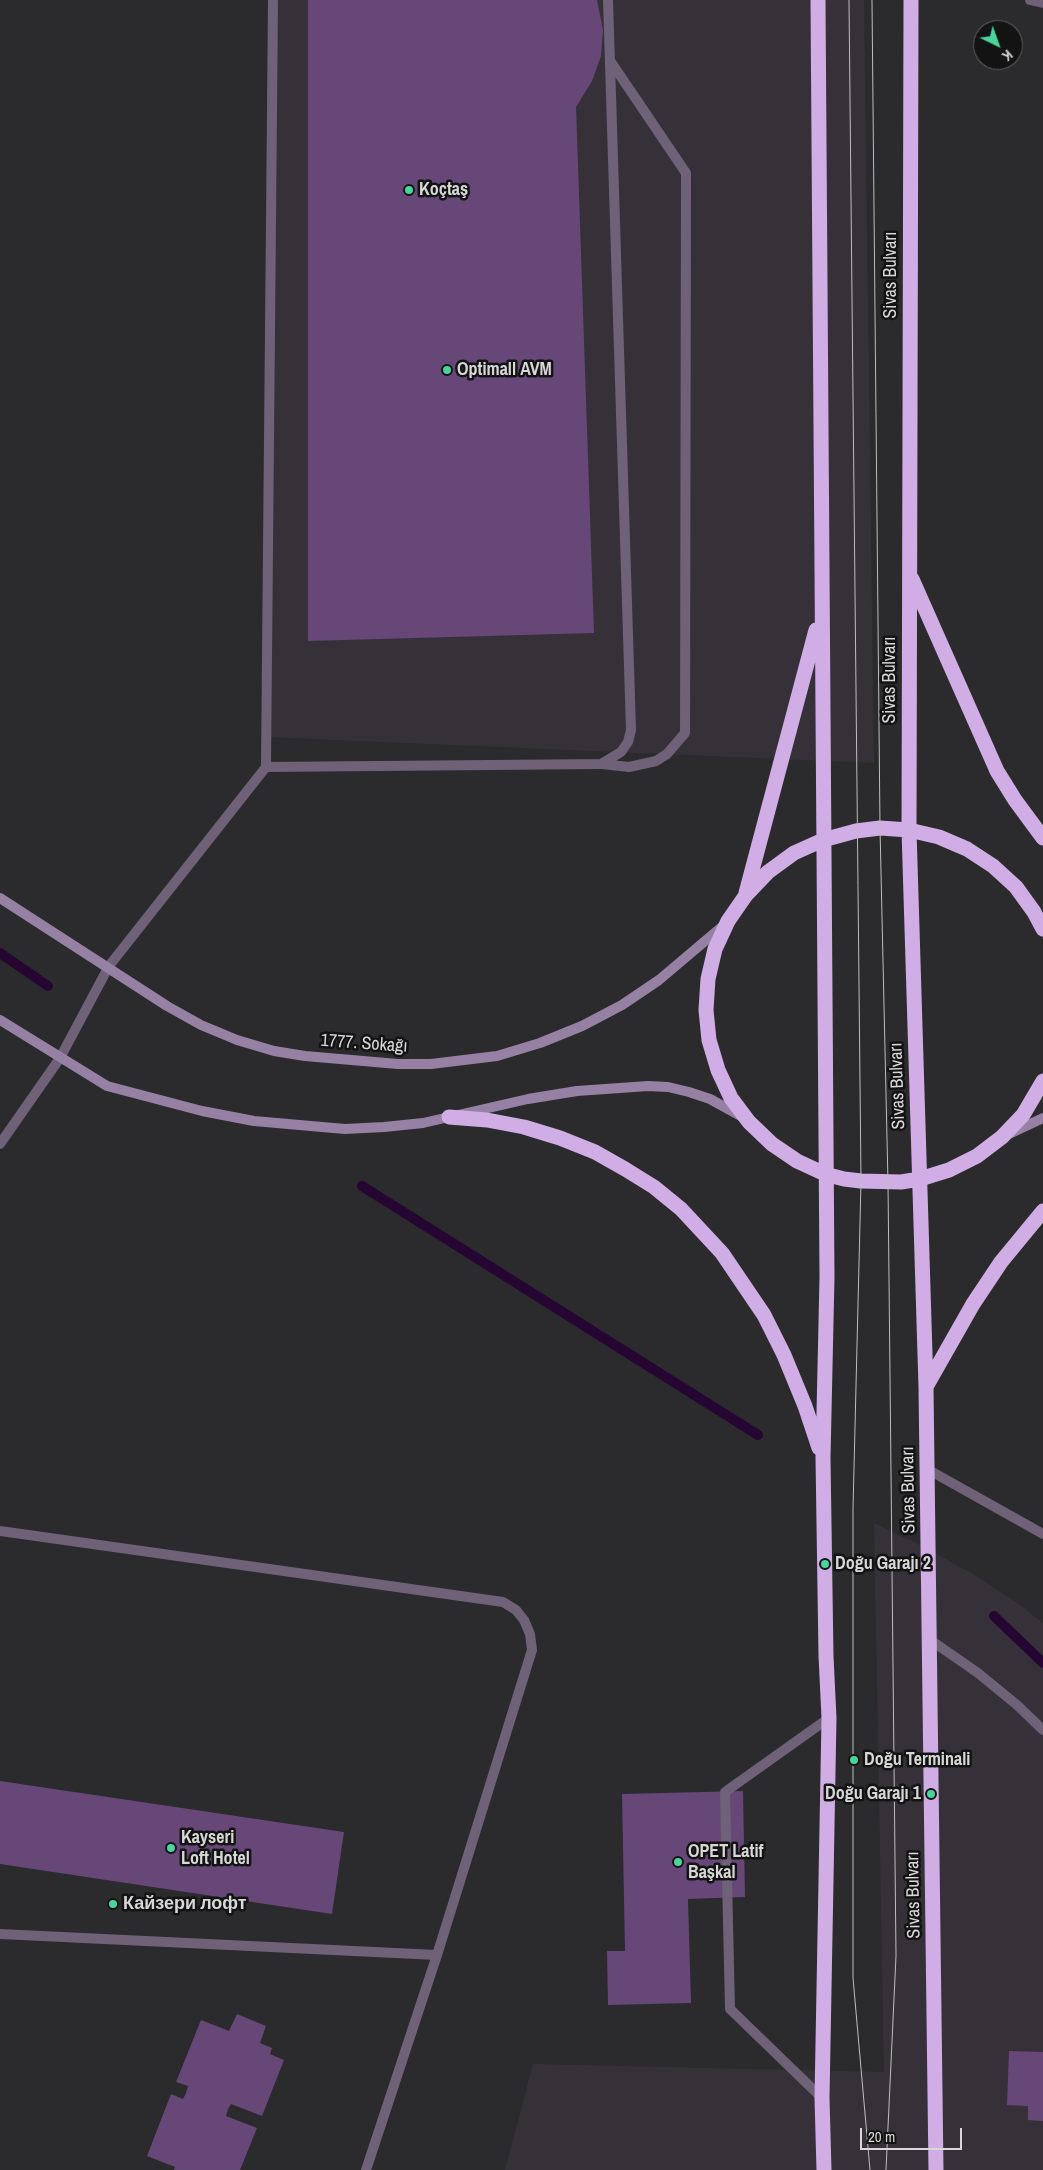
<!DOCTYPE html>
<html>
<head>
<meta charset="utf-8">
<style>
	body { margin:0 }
	#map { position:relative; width:1043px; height:2170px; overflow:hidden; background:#2b2a2c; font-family:"Archivo Narrow",sans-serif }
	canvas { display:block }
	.north { position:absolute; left:973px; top:20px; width:50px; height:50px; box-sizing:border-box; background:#131314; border:1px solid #626162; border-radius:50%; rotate:138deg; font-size:14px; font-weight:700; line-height:20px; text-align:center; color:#d8d7d8 }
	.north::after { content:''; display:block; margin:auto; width:18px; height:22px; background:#4ad49c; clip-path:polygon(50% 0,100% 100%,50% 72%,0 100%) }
	.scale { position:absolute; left:860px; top:2128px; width:102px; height:22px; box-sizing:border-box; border:2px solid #d8d7d8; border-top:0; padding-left:6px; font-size:15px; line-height:18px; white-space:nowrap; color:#d8d7d8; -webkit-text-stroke:4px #131314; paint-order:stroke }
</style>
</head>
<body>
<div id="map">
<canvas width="1043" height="2170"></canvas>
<div class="north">K</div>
<div class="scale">20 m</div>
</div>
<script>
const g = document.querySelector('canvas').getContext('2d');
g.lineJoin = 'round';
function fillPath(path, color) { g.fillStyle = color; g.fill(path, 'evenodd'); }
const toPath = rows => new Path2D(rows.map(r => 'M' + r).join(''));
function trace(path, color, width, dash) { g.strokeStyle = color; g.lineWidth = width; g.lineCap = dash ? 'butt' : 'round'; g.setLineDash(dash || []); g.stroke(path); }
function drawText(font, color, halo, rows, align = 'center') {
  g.font = font + ' "Archivo Narrow",sans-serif'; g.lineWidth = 5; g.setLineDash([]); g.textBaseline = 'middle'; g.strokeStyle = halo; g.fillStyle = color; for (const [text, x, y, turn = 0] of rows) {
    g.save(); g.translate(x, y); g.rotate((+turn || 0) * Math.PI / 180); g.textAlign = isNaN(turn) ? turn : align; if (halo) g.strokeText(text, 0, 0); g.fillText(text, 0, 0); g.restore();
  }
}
const built = toPath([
	[272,0,864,0,874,763,265,737],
	[874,1523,924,1547,973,1574,1019,1604,1043,1623,1043,2170,505,2170,533,2064,884,2072]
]);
const stream = toPath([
	[0,953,48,986],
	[362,1186,758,1435],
	[994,1616,1043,1663]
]);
const building = toPath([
	[308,0,597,0,603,30,601,56,592,81,576,107,594,633,308,641],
	[0,1781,344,1832,332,1914,0,1864],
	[743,1791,745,1897,688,1899,691,2003,608,2005,607,1951,625,1951,622,1794],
	[237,2014,266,2026,260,2043,272,2048,270,2054,284,2060,262,2116,231,2104,228,2109,226,2116,257,2128,240,2170,174,2170,175,2167,147,2156,171,2094,183,2099,186,2093,188,2086,176,2082,201,2020,229,2031],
	[1009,2051,1043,2052,1043,2121,1028,2120,1028,2106,1007,2105]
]);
const lane = toPath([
	[822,2098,730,2009,725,1792,829,1718]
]);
const street = toPath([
	[1030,0,1043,3],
	[602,764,629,767,656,761,667,754,685,733,686,173,611,62],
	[266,767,601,764,621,752,628,742,631,730,608,0],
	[0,1144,60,1058,109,966,266,767,273,0],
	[927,1469,1043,1534],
	[0,1531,503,1602,516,1610,524,1620,530,1634,532,1650,437,1955,366,2170],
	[929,1639,978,1673,1017,1705,1043,1730],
	[0,1934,437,1955]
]);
const secondary = toPath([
	[0,898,167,1006,201,1025,237,1040,274,1051,305,1056,398,1064,431,1064,497,1056,540,1043,582,1026,622,1005,659,980,724,925],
	[0,1020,107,1086,202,1111,254,1121,345,1129,384,1127,423,1123,528,1099,577,1091,648,1086,668,1087,689,1092,710,1099,741,1116],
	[1009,1134,1043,1118]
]);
const highway = toPath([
	[818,0,827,1277,823,1458,826,1656,829,1718,822,2098,824,2170],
	[911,0,909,830,926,1387,936,2170],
	[912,579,997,771,1015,800,1043,838],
	[746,893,816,630],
	[1043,929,1034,912,1016,887,993,866,967,849,939,837,909,830,880,828,856,831,823,840,794,853,768,872,746,895,728,921,715,949,708,979,706,1010,709,1040,718,1070,731,1098,749,1122,772,1144,797,1161,825,1174,844,1179,861,1181,901,1182,920,1179,949,1170,977,1156,1002,1137,1023,1115,1043,1081],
	[449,1117,487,1120,524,1127,560,1138,595,1152,625,1169,654,1187,681,1209,722,1253,764,1315,784,1355,805,1406,819,1448],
	[927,1385,973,1304,1001,1262,1043,1211]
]);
const tram = toPath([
	[849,0,861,1181,853,1509,853,1978,870,2170],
	[872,0,880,828,888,1183,896,1956,886,2170]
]);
const markers = [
	[409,190,5,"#4ad49c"],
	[447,370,5,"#4ad49c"],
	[825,1564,5,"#4ad49c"],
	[854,1760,5,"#4ad49c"],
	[931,1794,5,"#4ad49c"],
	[171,1848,5,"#4ad49c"],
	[678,1862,5,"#4ad49c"],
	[113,1904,5,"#4ad49c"]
];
const poiNames = [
	["Koçtaş",419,190],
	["Optimall AVM",457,370],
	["Doğu Garajı 2",835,1564],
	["Doğu Terminali",864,1760],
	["Doğu Garajı 1",921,1794,"right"],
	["Kayseri",181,1838],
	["Loft Hotel",181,1859],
	["OPET Latif",688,1852],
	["Başkal",688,1873],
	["Кайзери лофт",123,1904]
];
const streetNames = [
	["Sivas Bulvarı",891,275,-90],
	["Sivas Bulvarı",890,680,-90],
	["1777. Sokağı",364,1044,4],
	["Sivas Bulvarı",898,1086,-92],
	["Sivas Bulvarı",909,1490,-91],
	["Sivas Bulvarı",914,1895,-91]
];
fillPath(built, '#363139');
trace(stream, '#250633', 10);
fillPath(building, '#664778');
trace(lane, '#6f6178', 10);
trace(street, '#6f6178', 10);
trace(secondary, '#9680a4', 10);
trace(highway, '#d0ade5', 15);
trace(tram, '#bfbebf', 1);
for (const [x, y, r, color] of markers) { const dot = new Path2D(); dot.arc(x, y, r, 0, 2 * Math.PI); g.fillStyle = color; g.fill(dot); trace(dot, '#131314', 2); }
drawText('bold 18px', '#d8d7d8', '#131314', poiNames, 'left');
drawText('18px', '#d8d7d8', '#131314', streetNames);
</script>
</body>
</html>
